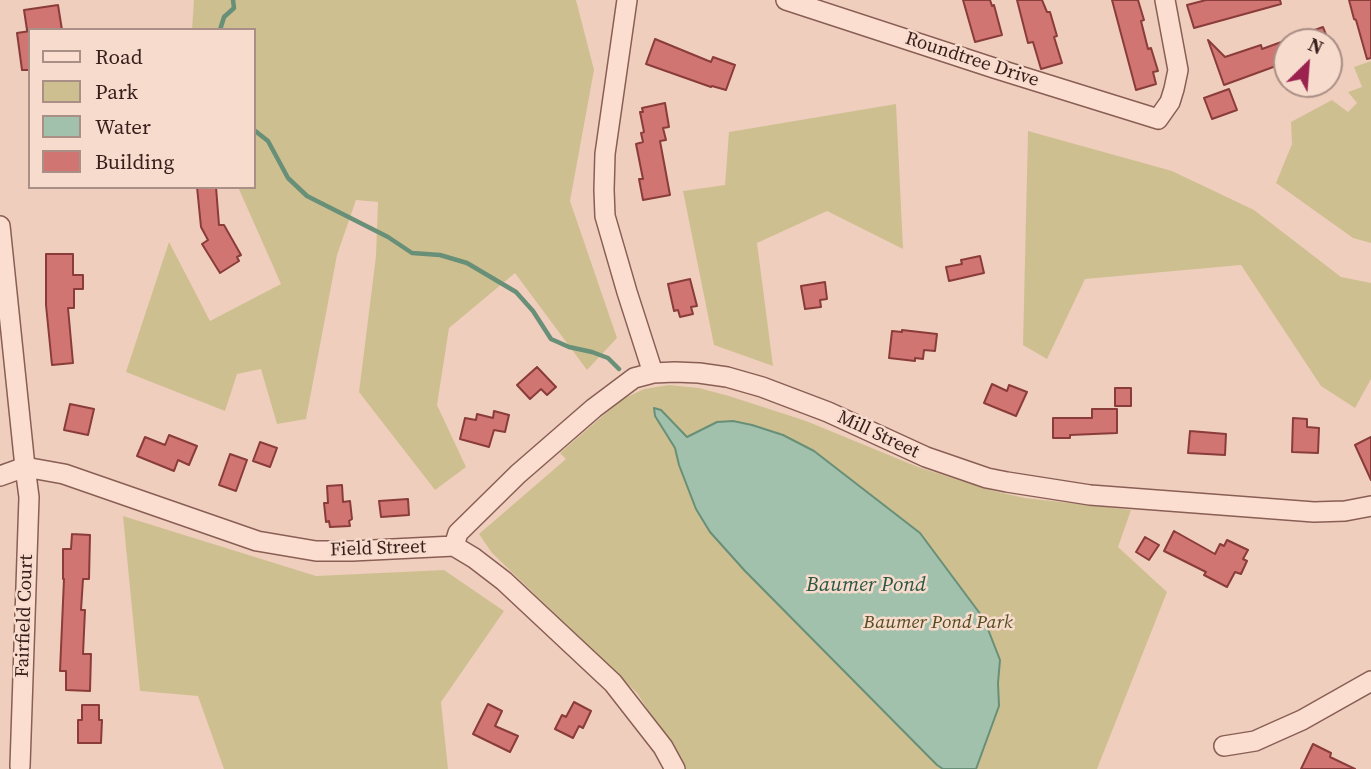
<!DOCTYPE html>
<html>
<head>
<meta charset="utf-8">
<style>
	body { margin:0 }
	#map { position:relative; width:1371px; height:769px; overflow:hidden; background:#f0cebd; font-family:"Source Serif 4",serif }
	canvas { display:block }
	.legend { position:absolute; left:28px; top:28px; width:228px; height:161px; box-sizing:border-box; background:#f7dbcd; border:2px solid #aa8f86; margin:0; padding:9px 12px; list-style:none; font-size:21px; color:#371e1b }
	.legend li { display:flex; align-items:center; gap:14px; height:35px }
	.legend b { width:35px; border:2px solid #aa8f86 }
	.north { position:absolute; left:1273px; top:28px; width:70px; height:70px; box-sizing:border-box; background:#f7dbcd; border:2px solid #aa8f86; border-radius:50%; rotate:25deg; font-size:19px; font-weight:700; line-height:28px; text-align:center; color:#371e1b }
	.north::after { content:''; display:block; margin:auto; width:24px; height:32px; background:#9b224f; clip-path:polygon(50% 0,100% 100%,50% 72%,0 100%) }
</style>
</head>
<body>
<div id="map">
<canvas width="1371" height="769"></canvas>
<ul class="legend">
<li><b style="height:9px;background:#fbded0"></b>Road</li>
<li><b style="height:19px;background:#cebf91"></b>Park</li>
<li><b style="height:19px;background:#a1c1ac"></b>Water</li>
<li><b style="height:19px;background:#d07571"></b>Building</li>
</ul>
<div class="north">N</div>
</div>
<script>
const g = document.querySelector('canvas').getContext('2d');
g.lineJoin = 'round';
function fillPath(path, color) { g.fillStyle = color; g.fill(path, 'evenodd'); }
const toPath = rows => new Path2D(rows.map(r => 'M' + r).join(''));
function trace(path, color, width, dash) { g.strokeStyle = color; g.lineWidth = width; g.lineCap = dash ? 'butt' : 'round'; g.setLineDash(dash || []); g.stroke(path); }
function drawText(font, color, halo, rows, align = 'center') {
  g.font = font + ' "Source Serif 4",serif'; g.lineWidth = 5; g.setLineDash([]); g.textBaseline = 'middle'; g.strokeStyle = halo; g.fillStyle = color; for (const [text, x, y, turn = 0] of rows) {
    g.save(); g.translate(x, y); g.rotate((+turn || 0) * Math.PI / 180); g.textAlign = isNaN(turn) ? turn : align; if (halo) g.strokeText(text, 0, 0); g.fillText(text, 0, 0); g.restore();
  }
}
const green = toPath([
	[194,0,576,0,594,70,570,201,617,338,587,370,515,273,449,328,437,405,466,467,435,490,359,392,376,256,378,202,356,200,337,255,306,419,277,424,261,369,237,374,225,411,126,372,169,242,210,321,281,284,238,187,254,187,254,30,192,30],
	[1371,61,1371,243,1353,238,1276,183,1292,144,1291,122,1332,100,1348,112,1357,103,1348,92,1362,87,1354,67],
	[896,104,903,249,827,211,757,243,773,366,714,345,683,191,725,185,729,132],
	[1028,131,1172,171,1254,210,1341,277,1371,283,1371,379,1355,408,1321,386,1241,265,1085,279,1047,359,1023,345],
	[669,385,699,388,729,396,806,421,918,467,994,491,1025,498,1131,510,1118,547,1167,592,1097,769,686,769,637,693,492,553,479,534,566,459,560,453,621,400,644,389],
	[123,516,316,576,444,570,504,611,441,702,448,769,224,769,198,696,140,691]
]);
const water = toPath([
	[654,408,661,410,687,437,717,422,733,421,752,425,783,435,814,451,920,533,984,619,1000,660,998,683,999,706,976,769,943,769,937,765,745,571,710,532,696,509,679,465,675,448,655,416,654,408]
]);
const stream = toPath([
	[220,30,224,17,234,8,233,0],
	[254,130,268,141,288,178,307,196,388,237,412,253,440,255,467,263,516,292,533,311,551,339,569,347,592,352,608,358,619,369]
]);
const building = toPath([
	[963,0,990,0,992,6,994,5,1002,35,975,42,963,0],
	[1017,0,1042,0,1047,12,1050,12,1057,36,1054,37,1062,63,1041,69,1033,42,1028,43,1017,0],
	[1112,0,1138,0,1144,20,1141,21,1148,49,1151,48,1158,71,1153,72,1156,84,1136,90,1112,0],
	[1206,0,1280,0,1281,4,1194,28,1187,5,1206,0],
	[1349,0,1371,0,1371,58,1367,59,1356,20,1354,19,1349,0],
	[58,5,62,30,27,30,24,10,58,5],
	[1323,27,1329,42,1287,42,1287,62,1224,85,1208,40,1225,57,1261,45,1262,49,1323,27],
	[30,31,30,70,22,70,17,33,30,31],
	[655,39,711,62,713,57,735,65,726,90,712,86,711,87,646,64,655,39],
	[1229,89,1237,110,1212,119,1204,98,1229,89],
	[665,103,669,127,663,128,666,140,660,141,670,195,643,200,639,179,643,179,636,144,643,142,641,133,644,132,640,112,643,112,642,108,665,103],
	[197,187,216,187,219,225,224,225,241,255,237,257,239,261,220,273,202,244,208,240,201,227,197,187],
	[46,254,73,254,73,275,83,275,83,289,74,289,74,308,68,308,73,363,52,365,46,305,46,254],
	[980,256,984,273,949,281,946,267,962,264,961,260,980,256],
	[690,279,697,306,691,307,693,314,680,317,678,310,674,311,668,284,690,279],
	[825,282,827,299,820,300,821,307,805,309,801,286,825,282],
	[902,330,937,334,935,351,924,350,923,359,915,358,915,361,889,358,892,331,902,332,902,330],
	[537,367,556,387,547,395,541,389,530,399,517,385,537,367],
	[992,384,1007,391,1009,385,1027,392,1016,416,984,403,992,384],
	[1115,388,1131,388,1131,406,1115,406,1115,388],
	[70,404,94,409,88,435,64,430,70,404],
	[1092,409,1117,409,1117,433,1070,435,1070,438,1053,438,1053,418,1092,418,1092,409],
	[494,411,509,415,505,432,494,430,489,447,460,439,465,418,476,420,477,414,493,418,494,411],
	[1293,418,1307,419,1307,427,1319,428,1318,453,1292,452,1293,418],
	[1190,431,1226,434,1225,455,1188,453,1190,431],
	[169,435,197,446,189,465,178,460,174,471,137,456,145,437,165,445,169,435],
	[1371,437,1371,480,1355,445,1371,437],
	[260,442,277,448,270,467,253,461,260,442],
	[230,454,247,460,236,491,219,485,230,454],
	[342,485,343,502,350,501,352,519,349,521,350,526,330,527,329,521,326,522,324,503,328,503,327,486,342,485],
	[408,499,409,515,381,517,379,501,408,499],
	[1174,531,1215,554,1220,544,1224,546,1227,540,1248,550,1243,559,1247,561,1241,574,1235,572,1227,587,1204,575,1206,572,1164,551,1174,531],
	[72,534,90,535,89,579,83,579,81,610,85,610,83,654,91,654,90,691,66,690,66,671,60,671,64,579,63,579,63,549,71,549,72,534],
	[1145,537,1159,545,1149,560,1136,552,1145,537],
	[574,702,591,711,583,728,579,726,573,738,555,729,562,715,566,717,574,702],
	[488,704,502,711,495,726,518,736,510,752,473,734,488,704],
	[82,705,99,705,99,720,102,720,101,743,78,743,78,720,82,720,82,705],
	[1313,744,1331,753,1330,757,1355,769,1301,769,1313,744]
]);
const minor = toPath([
	[627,0,605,154,604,190,605,216,627,292,653,373],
	[786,0,994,68,1158,119,1170,102,1174,89,1178,70,1165,0],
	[0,226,25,467,29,497,20,766],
	[0,476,25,467,64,474,257,541,316,551,352,551,454,546,474,558,504,581,613,683,663,747,675,769],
	[454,546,458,533,518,474,594,408,634,378,653,373,675,372,699,373,727,377,762,387,828,412,926,457,987,478,1007,482,1090,495,1314,512,1345,511,1371,506],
	[1224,746,1255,741,1275,732,1302,720,1371,681]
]);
const streetNames = [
	["Roundtree Drive",972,60,18],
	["Mill Street",878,435,25],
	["Field Street",378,549,-2],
	["Fairfield Court",25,616,-88]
];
const parkNames = [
	["Baumer Pond Park",938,623]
];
const waterNames = [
	["Baumer Pond",866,586]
];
fillPath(green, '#cebf91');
fillPath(water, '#a1c1ac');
trace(water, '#688f77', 2);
trace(stream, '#688f77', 4.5);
fillPath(building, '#d07571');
trace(building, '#893c3a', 2);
trace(minor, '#895e55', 22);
trace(minor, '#fbded0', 19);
drawText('19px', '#371e1b', '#f7dbcd', streetNames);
drawText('italic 19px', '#554e20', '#f7dbcd', parkNames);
drawText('italic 21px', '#295844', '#f7dbcd', waterNames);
</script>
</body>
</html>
